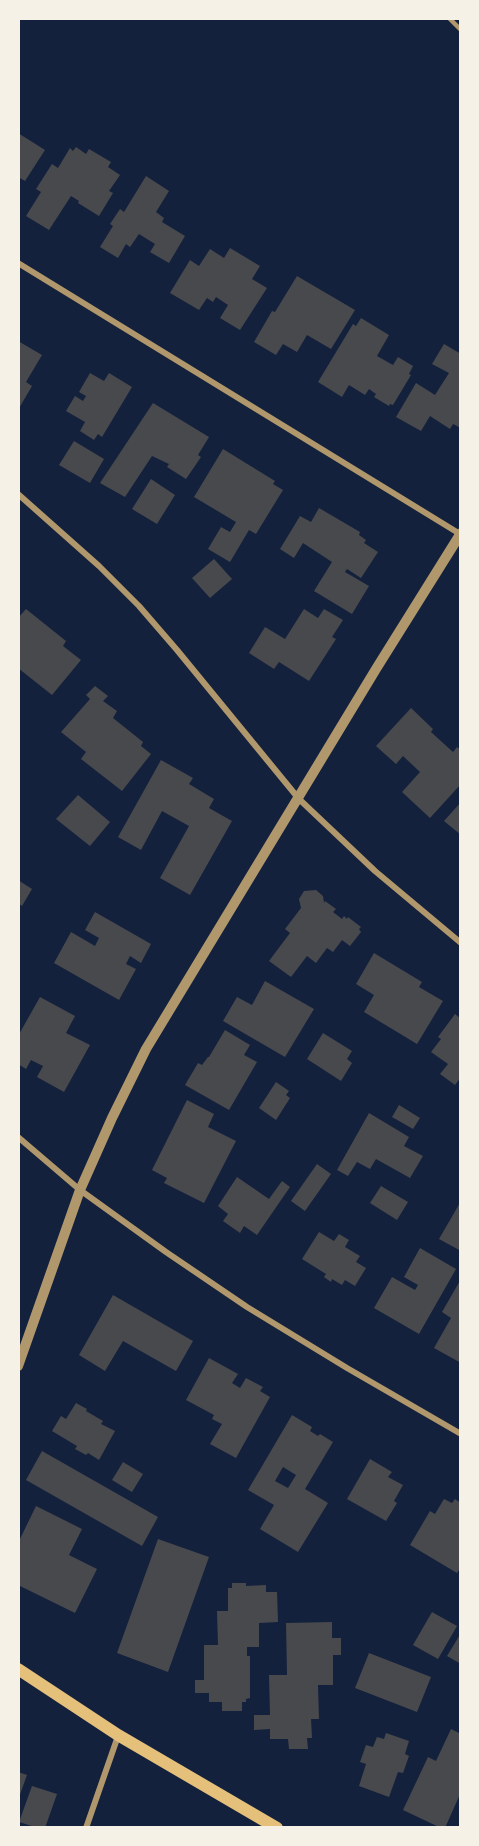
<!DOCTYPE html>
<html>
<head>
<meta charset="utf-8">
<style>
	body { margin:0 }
	#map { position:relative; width:479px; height:1846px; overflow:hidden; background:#14213d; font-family:"PT Sans",sans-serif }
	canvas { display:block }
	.frame { position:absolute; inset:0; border:20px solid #f6f1e7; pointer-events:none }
</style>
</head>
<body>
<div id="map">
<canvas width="479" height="1846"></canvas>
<div class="frame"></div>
</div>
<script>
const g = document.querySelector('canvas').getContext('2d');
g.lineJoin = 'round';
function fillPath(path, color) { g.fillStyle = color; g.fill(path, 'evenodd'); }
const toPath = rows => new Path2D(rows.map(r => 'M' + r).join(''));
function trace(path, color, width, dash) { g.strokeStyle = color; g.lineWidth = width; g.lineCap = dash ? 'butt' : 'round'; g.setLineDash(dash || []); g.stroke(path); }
const building = toPath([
	[18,133,45,150,25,181,18,177],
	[76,147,86,154,89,149,111,162,108,167,120,175,109,191,113,193,99,216,78,203,79,201,71,196,49,230,26,216,41,192,36,189,52,164,58,168,70,148,73,151],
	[146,176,169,191,156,212,164,218,162,222,185,236,169,263,150,252,155,244,139,234,130,247,126,244,118,258,100,247,113,226,110,224,120,209,124,212],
	[230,248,260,266,252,279,267,288,240,330,220,318,228,305,216,297,213,302,207,298,199,310,170,293,190,260,199,266,210,249,224,258],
	[297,276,355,310,331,349,307,335,297,352,283,344,276,355,254,342,272,311,275,312],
	[361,318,389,335,377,356,393,365,398,357,413,366,409,374,411,375,393,405,390,404,389,406,374,397,376,394,369,389,365,395,349,385,342,397,318,382,353,324,356,326],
	[18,341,42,355,26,382,32,386,18,410],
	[444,344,461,354,461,428,453,424,450,429,430,416,421,431,396,417,416,383,435,395,449,373,432,364],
	[90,373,104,381,109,373,132,387,102,437,98,434,94,440,80,431,85,422,66,411,75,396,83,401,86,396,79,392],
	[153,403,209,437,198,455,201,457,186,479,167,467,169,464,152,456,125,497,100,483],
	[74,441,104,459,90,483,59,465],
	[223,449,275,481,273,484,283,490,256,534,249,530,230,562,208,549,221,527,230,532,236,522,194,497],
	[151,479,175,495,157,524,132,509],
	[319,508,360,532,359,535,366,540,364,543,378,552,361,578,347,569,345,572,369,586,352,614,314,591,332,562,303,543,294,558,280,549,300,516,311,522],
	[214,559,232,579,210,598,192,578],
	[26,609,66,641,63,646,81,660,52,695,18,668,18,618],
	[304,609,318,618,324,609,343,620,332,637,336,639,309,681,279,662,274,669,249,653,265,627,285,639],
	[95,686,108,696,103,701,117,711,113,718,143,742,141,746,151,754,122,791,81,759,86,752,61,732,90,699,86,695],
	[411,708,433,729,431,732,453,752,457,747,461,750,460,775,461,784,430,818,402,792,420,772,403,756,396,764,376,746],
	[161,760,193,778,189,784,214,799,209,808,232,821,190,895,160,878,189,826,162,811,141,850,118,837],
	[78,795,110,822,90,846,56,819],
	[461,802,461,835,444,821],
	[18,880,32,889,22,906,18,903],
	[316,890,323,896,324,903,325,901,336,909,333,912,342,919,344,916,347,919,348,917,361,927,359,929,361,932,350,946,342,940,333,952,327,948,316,963,307,956,291,977,269,961,290,933,285,929,301,908,299,899,304,891],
	[95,912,151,944,141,963,130,956,126,964,136,969,119,1000,54,963,71,932,95,946,99,938,85,930],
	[374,953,422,982,419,987,443,1001,417,1044,364,1012,374,995,356,984],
	[265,981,314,1009,285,1057,223,1021,237,997,252,1005],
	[40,997,75,1016,66,1033,90,1045,64,1092,37,1077,43,1066,31,1060,26,1069,18,1064,18,1036],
	[455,1014,461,1019,461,1077,455,1085,440,1074,448,1064,431,1052,441,1039,438,1037],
	[225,1030,250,1045,244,1055,257,1062,229,1110,185,1085,198,1063,202,1065,208,1057,209,1057],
	[323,1033,352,1051,347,1059,352,1063,341,1081,307,1059],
	[276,1082,289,1091,286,1095,290,1098,276,1120,259,1108],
	[187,1100,214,1114,208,1127,236,1141,204,1203,164,1183,167,1178,152,1170],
	[399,1105,420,1118,413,1129,392,1117],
	[369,1113,409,1137,404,1146,423,1156,410,1178,376,1159,370,1169,357,1162,348,1176,337,1170],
	[317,1164,331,1174,305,1211,291,1201],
	[237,1177,269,1199,282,1181,290,1187,257,1235,244,1226,240,1233,223,1221,228,1214,218,1206],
	[381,1186,408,1202,397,1220,370,1203],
	[461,1201,461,1251,439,1239],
	[319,1232,334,1241,339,1234,349,1240,345,1247,360,1256,356,1262,366,1268,355,1286,345,1280,342,1285,332,1279,331,1282,324,1277,326,1274,302,1259],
	[420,1248,456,1269,419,1334,374,1308,392,1277,415,1290,418,1285,404,1277],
	[461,1279,461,1363,434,1348,451,1318,442,1312],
	[113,1295,193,1341,176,1371,123,1341,105,1371,79,1355],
	[209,1358,238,1374,232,1383,240,1388,246,1378,263,1387,260,1391,270,1397,236,1458,210,1444,222,1424,212,1419,214,1415,186,1400],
	[76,1403,87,1409,86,1411,103,1421,101,1424,115,1431,99,1460,88,1453,86,1455,75,1449,77,1446,52,1431,61,1416,66,1419],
	[292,1415,312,1427,310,1431,318,1436,320,1434,333,1442,305,1489,328,1503,298,1552,260,1529,274,1505,248,1490],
	[283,1467,296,1475,288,1488,275,1481],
	[42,1451,158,1517,142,1546,26,1480],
	[370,1459,392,1472,388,1477,403,1485,394,1501,397,1503,386,1521,347,1499],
	[123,1462,143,1474,132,1492,112,1480],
	[444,1499,452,1503,455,1499,461,1503,461,1567,457,1573,410,1545,430,1511,435,1514],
	[36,1506,82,1529,69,1555,97,1569,75,1613,18,1585,18,1543],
	[158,1539,209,1557,168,1672,117,1653],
	[232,1583,246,1583,246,1586,266,1585,266,1592,277,1592,278,1622,259,1623,259,1647,247,1647,247,1656,250,1656,250,1698,246,1699,246,1702,242,1702,242,1711,222,1711,222,1702,209,1702,209,1693,195,1693,195,1680,204,1680,204,1645,218,1645,217,1611,228,1611,228,1588,232,1588],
	[432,1612,457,1626,438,1659,413,1645],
	[332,1622,332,1638,341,1638,341,1655,333,1655,333,1685,318,1685,319,1719,311,1719,312,1738,307,1738,308,1749,289,1749,288,1739,270,1739,270,1729,254,1730,254,1715,270,1715,269,1675,287,1675,286,1623],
	[461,1633,461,1664,447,1656],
	[369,1653,431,1677,417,1712,355,1688],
	[451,1729,461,1734,461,1792,445,1828,441,1828,403,1810,428,1757,436,1761],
	[386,1733,409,1741,405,1754,409,1756,403,1773,398,1772,389,1797,359,1786,366,1764,360,1762,366,1745,373,1747,377,1737,384,1739],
	[18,1772,27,1775,18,1800],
	[32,1786,57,1794,45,1828,38,1828,19,1822]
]);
const service = toPath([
	[449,18,461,30]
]);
const minor = toPath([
	[18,263,460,534],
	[18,494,99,566,139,606,177,650,299,799,375,871,461,943],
	[18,1137,80,1190,166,1252,247,1307,347,1368,461,1434],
	[86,1828,118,1736]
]);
const tertiary = toPath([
	[18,1366,80,1190,112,1118,146,1049,376,669,461,533]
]);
const secondary = toPath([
	[18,1669,118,1735,277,1828]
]);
fillPath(building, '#48494c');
trace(service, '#b1986c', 4.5);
trace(minor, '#b1986c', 6);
trace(tertiary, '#b1986c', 10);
trace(secondary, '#e5c07b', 12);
</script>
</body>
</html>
